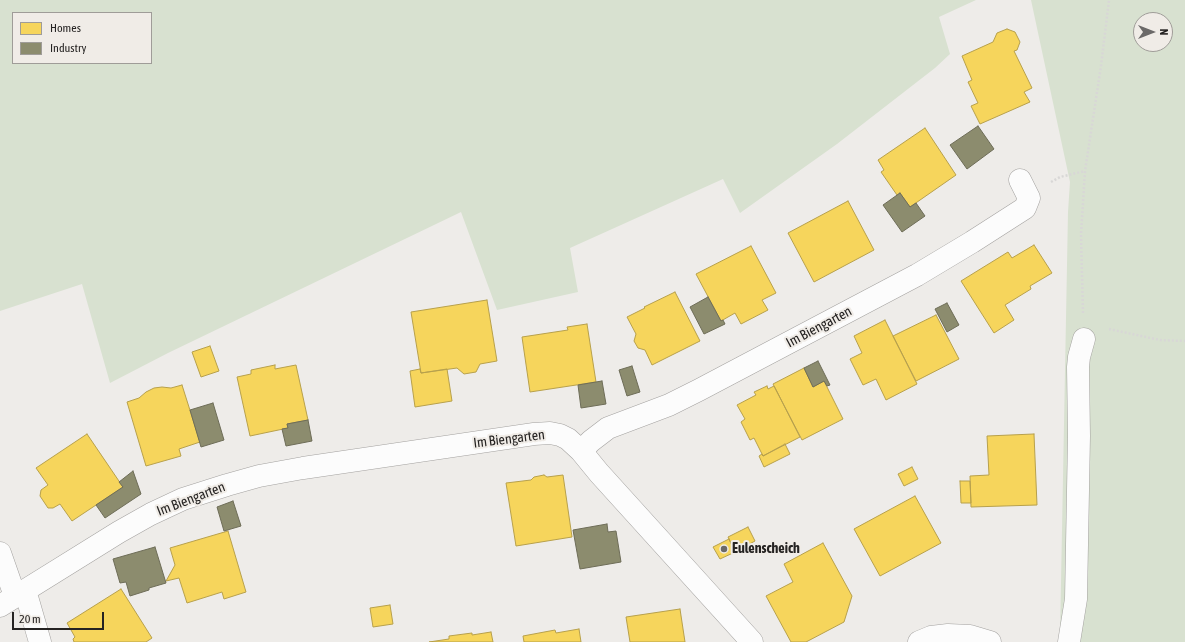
<!DOCTYPE html>
<html>
<head>
<meta charset="utf-8">
<style>
	body { margin:0 }
	#map { position:relative; width:1185px; height:642px; overflow:hidden; background:#eeece9; font-family:"Asap Condensed",sans-serif }
	canvas { display:block }
	.legend { position:absolute; left:12px; top:12px; width:140px; height:52px; box-sizing:border-box; background:#f0ece7; border:1px solid #9f9c98; margin:0; padding:5px 7px; list-style:none; font-size:12px; color:#252322 }
	.legend li { display:flex; align-items:center; gap:8px; height:20px }
	.legend b { width:20px; border:1px solid #9f9c98 }
	.north { position:absolute; left:1133px; top:12px; width:40px; height:40px; box-sizing:border-box; background:#f0ece7; border:1px solid #9f9c98; border-radius:50%; rotate:90deg; font-size:11px; font-weight:700; line-height:16px; text-align:center; color:#252322 }
	.north::after { content:''; display:block; margin:auto; width:14px; height:18px; background:#6b6968; clip-path:polygon(50% 0,100% 100%,50% 72%,0 100%) }
	.scale { position:absolute; left:12px; top:612px; width:92px; height:18px; box-sizing:border-box; border:2px solid #252322; border-top:0; padding-left:5px; font-size:12px; line-height:14px; white-space:nowrap; color:#252322; -webkit-text-stroke:3px #f0ece7; paint-order:stroke }
</style>
</head>
<body>
<div id="map">
<canvas width="1185" height="642"></canvas>
<ul class="legend">
<li><b style="height:11px;background:#f6d55c"></b>Homes</li>
<li><b style="height:11px;background:#8c8c6e"></b>Industry</li>
</ul>
<div class="north">N</div>
<div class="scale">20 m</div>
</div>
<script>
const g = document.querySelector('canvas').getContext('2d');
g.lineJoin = 'round';
function fillPath(path, color) { g.fillStyle = color; g.fill(path, 'evenodd'); }
const toPath = rows => new Path2D(rows.map(r => 'M' + r).join(''));
function trace(path, color, width, dash) { g.strokeStyle = color; g.lineWidth = width; g.lineCap = dash ? 'butt' : 'round'; g.setLineDash(dash || []); g.stroke(path); }
function drawText(font, color, halo, rows, align = 'center') {
  g.font = font + ' "Asap Condensed",sans-serif'; g.lineWidth = 4; g.setLineDash([]); g.textBaseline = 'middle'; g.strokeStyle = halo; g.fillStyle = color; for (const [text, x, y, turn = 0] of rows) {
    g.save(); g.translate(x, y); g.rotate((+turn || 0) * Math.PI / 180); g.textAlign = isNaN(turn) ? turn : align; if (halo) g.strokeText(text, 0, 0); g.fillText(text, 0, 0); g.restore();
  }
}
const green = toPath([
	[0,0,976,0,939,17,950,54,935,68,837,144,740,213,723,179,570,248,578,292,497,310,461,212,168,353,110,383,82,284,0,311],
	[13,13,151,13,151,63,13,63],
	[1031,0,1185,0,1185,642,1058,642,1060,636,1068,212,1070,182],
	[1141,20,1165,20,1165,44,1141,44]
]);
const homes = toPath([
	[1007,29,1015,32,1020,42,1017,50,1014,51,1032,88,1024,92,1030,102,980,124,971,106,978,103,968,82,972,80,962,56,993,42,997,33,1007,29],
	[925,128,956,175,910,207,900,193,897,195,881,172,884,170,878,160,925,128],
	[848,201,874,250,814,282,788,233,848,201],
	[1034,245,1052,273,1030,286,1031,289,1005,305,1014,320,994,333,961,281,1008,252,1012,258,1034,245],
	[751,246,776,293,762,300,768,310,741,324,735,313,721,321,696,274,751,246],
	[675,292,700,341,652,365,645,350,638,348,634,341,636,334,627,317,645,308,644,307,675,292],
	[487,300,497,361,480,364,476,372,464,374,457,368,421,373,411,312,487,300],
	[936,315,959,359,916,381,893,336,936,315],
	[885,320,917,384,886,400,876,379,863,385,850,359,862,353,854,336,885,320],
	[587,324,596,382,530,392,522,337,568,330,567,327,587,324],
	[210,346,219,371,201,377,192,352,210,346],
	[275,365,275,369,296,365,308,420,287,424,288,428,250,436,237,377,251,374,251,370,275,365],
	[804,368,813,387,824,381,843,419,802,440,773,384,804,368],
	[420,369,421,373,447,369,452,401,415,407,410,371,420,369],
	[182,385,200,442,179,449,181,456,146,466,127,402,139,398,146,392,154,388,162,387,171,388,182,385],
	[767,386,768,389,774,386,800,437,763,456,754,438,750,440,741,422,745,419,737,405,756,395,754,392,767,386],
	[87,434,123,487,72,521,60,504,53,508,48,508,40,496,41,490,48,485,36,468,87,434],
	[1034,434,1037,505,971,507,970,476,989,475,987,436,1034,434],
	[785,444,790,454,764,467,759,456,762,454,763,456,785,444],
	[912,467,918,479,904,486,898,474,912,467],
	[544,475,547,477,563,475,572,537,516,546,506,483,531,480,534,477,544,475],
	[960,481,970,481,971,503,961,503,960,481],
	[915,496,941,543,880,576,854,529,915,496],
	[748,527,755,541,735,552,728,537,748,527],
	[228,531,246,592,224,599,222,592,187,603,179,578,166,581,175,565,170,548,228,531],
	[729,539,735,552,720,559,713,547,729,539],
	[823,543,852,596,844,622,806,642,791,642,766,596,793,582,784,564,823,543],
	[121,589,152,638,146,642,74,642,73,639,75,637,67,623,121,589],
	[390,605,393,624,373,627,370,608,390,605],
	[680,609,685,642,630,642,626,617,680,609],
	[579,629,581,642,524,642,523,636,555,630,556,633,579,629],
	[491,632,493,642,429,642,449,639,449,636,472,633,472,635,491,632]
]);
const industry = toPath([
	[978,126,994,149,967,169,950,145,978,126],
	[900,193,910,207,916,203,925,216,902,232,883,205,900,193],
	[708,297,721,321,723,320,725,324,704,334,690,307,708,297],
	[947,303,959,325,947,332,935,309,947,303],
	[818,361,830,385,827,386,824,381,813,387,804,368,818,361],
	[632,366,640,392,627,396,619,370,632,366],
	[602,381,606,404,581,408,578,385,602,381],
	[213,403,224,440,201,447,190,410,213,403],
	[308,420,312,441,286,446,282,429,288,428,287,424,308,420],
	[133,471,141,494,105,518,96,505,123,487,119,482,133,471],
	[233,501,241,526,224,531,217,507,233,501],
	[607,524,608,532,616,531,621,562,580,569,573,530,607,524],
	[155,547,166,583,149,588,149,590,130,596,126,582,120,583,113,559,155,547]
]);
const path = toPath([
	[1051,182,1060,177,1085,171],
	[1083,313,1081,235,1085,171,1101,66,1109,0],
	[1109,329,1160,340,1185,341]
]);
const minor = toPath([
	[581,451,591,441,608,428,669,405,699,390,917,275,972,242,1025,208,1029,198,1020,180],
	[0,553,15,596],
	[25,590,40,642],
	[0,606,119,532,151,514,183,499,227,485,259,476,303,468,534,434,550,433,560,435,568,439,581,451,599,473,752,642],
	[919,642,931,637,948,635,970,636,990,642],
	[1069,642,1076,599,1079,436,1078,367,1079,357,1084,339]
]);
const markers = [
	[724,549,4,"#6b6968"]
];
const streetNames = [
	["Im Biengarten",819,327,-28],
	["Im Biengarten",509,439,-7],
	["Im Biengarten",191,499,-21]
];
const poiNames = [
	["Eulenscheich",732,549]
];
fillPath(green, '#d8e1d0');
fillPath(homes, '#f6d55c');
trace(homes, '#b7a04b', 1);
fillPath(industry, '#8c8c6e');
trace(industry, '#6d6c57', 1);
trace(minor, '#a3a19f', 23);
trace(path, '#d8d7d6', 2.5, [2, 2]);
trace(minor, '#fcfcfc', 22);
for (const [x, y, r, color] of markers) { const dot = new Path2D(); dot.arc(x, y, r, 0, 2 * Math.PI); g.fillStyle = color; g.fill(dot); trace(dot, '#f0ece7', 1.5); }
drawText('14px', '#252322', '#f0ece7', streetNames);
drawText('bold 14px', '#252322', '#f0ece7', poiNames, 'left');
</script>
</body>
</html>
